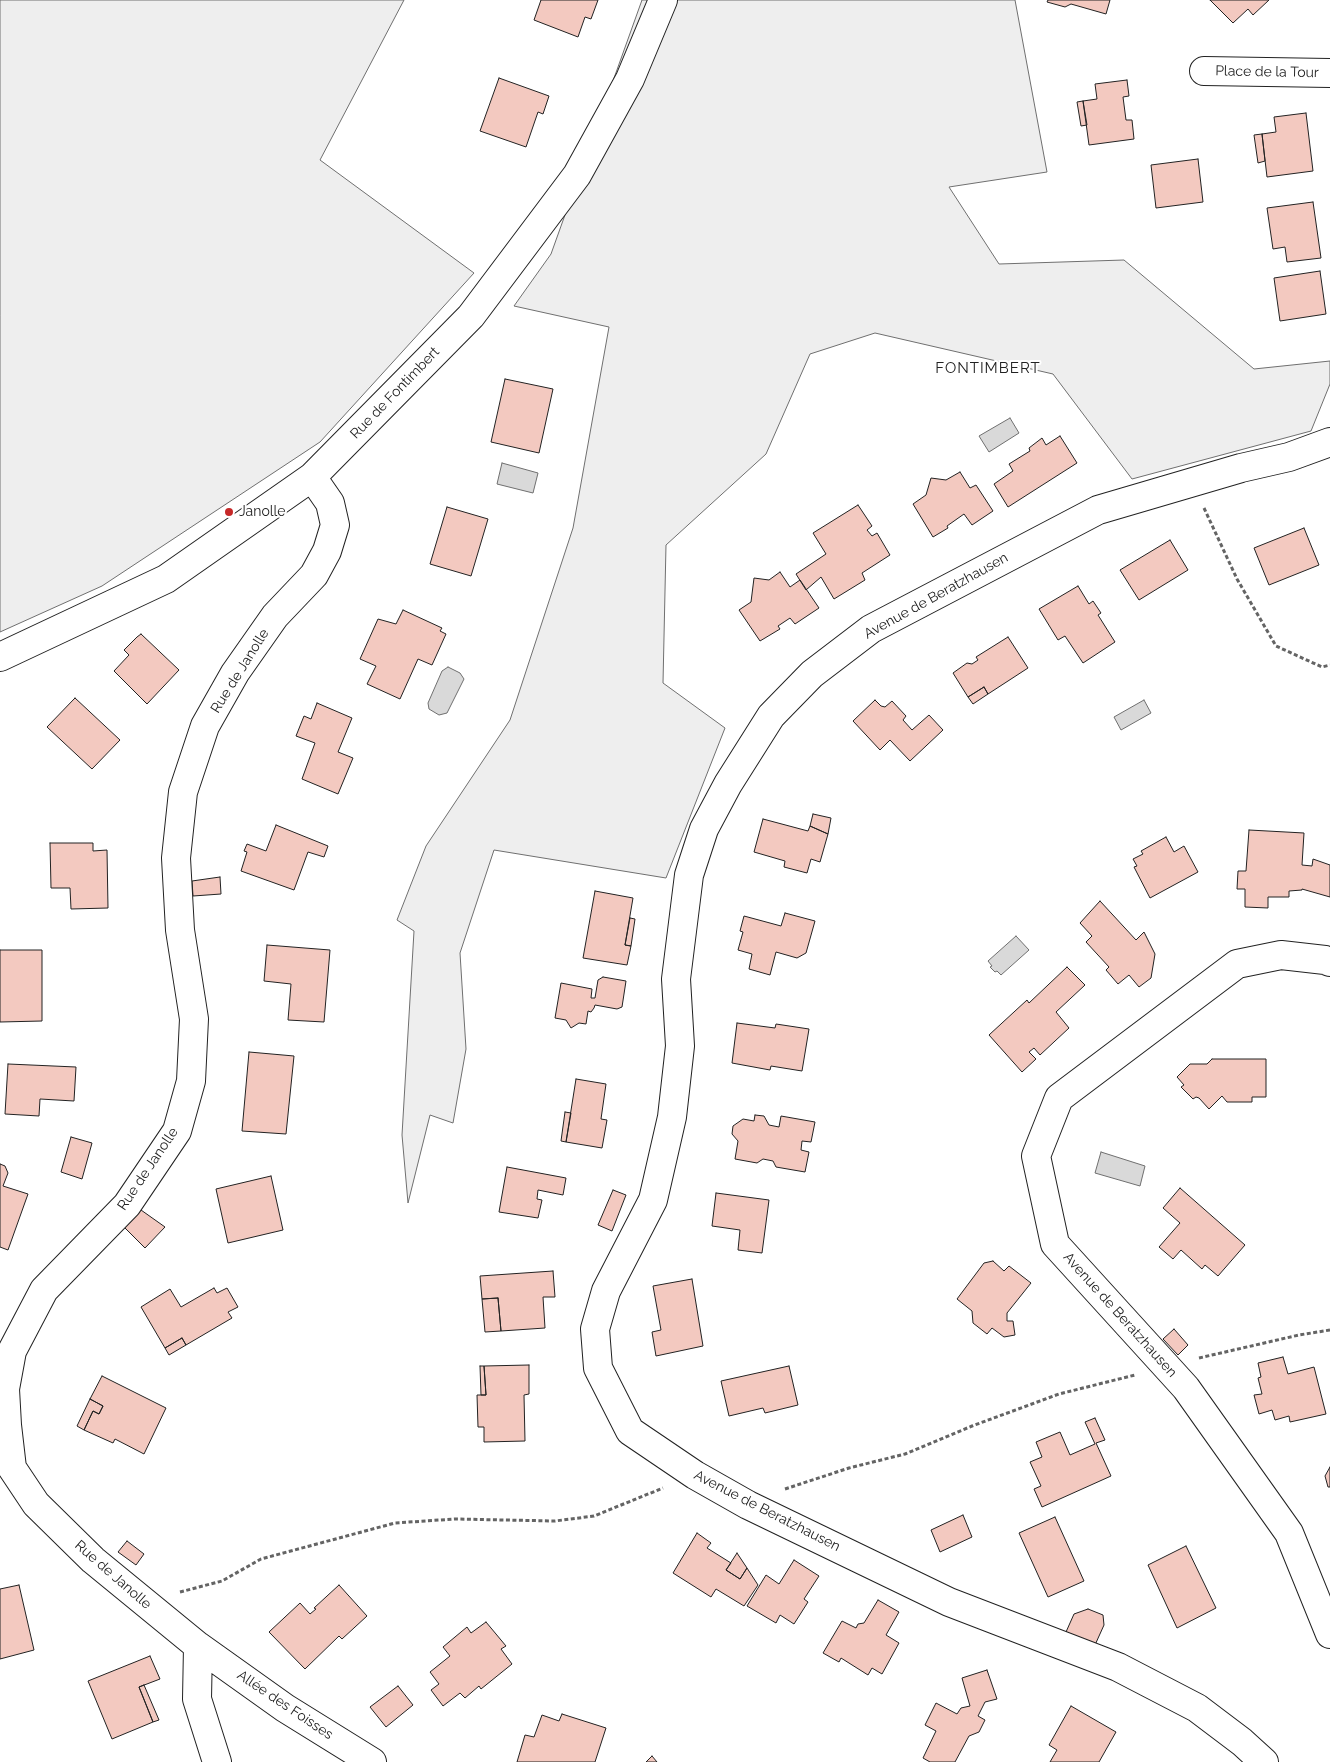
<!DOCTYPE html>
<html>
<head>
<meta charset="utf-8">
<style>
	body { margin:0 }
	canvas { display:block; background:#fff }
</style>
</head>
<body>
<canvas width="1330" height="1762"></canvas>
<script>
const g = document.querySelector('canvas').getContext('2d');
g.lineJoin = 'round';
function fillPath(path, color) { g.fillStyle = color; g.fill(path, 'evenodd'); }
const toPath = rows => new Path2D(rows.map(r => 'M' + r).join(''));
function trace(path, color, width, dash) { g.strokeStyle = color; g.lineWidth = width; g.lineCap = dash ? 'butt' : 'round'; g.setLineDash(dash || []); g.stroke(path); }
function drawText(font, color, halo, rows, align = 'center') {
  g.font = font + ' Raleway,sans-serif'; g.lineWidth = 4; g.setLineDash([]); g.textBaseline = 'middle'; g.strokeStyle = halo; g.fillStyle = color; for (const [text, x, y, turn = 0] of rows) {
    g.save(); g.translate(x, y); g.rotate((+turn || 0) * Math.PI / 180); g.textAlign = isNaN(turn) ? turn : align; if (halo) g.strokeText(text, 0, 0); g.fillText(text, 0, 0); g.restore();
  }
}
const green = toPath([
	[0,0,404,0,320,160,474,273,320,442,102,586,0,632,0,0],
	[642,0,1015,0,1047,172,949,187,999,264,1124,260,1254,369,1330,361,1330,384,1311,431,1132,479,1053,374,875,333,810,354,766,454,666,545,663,683,725,728,666,878,494,850,460,953,466,1049,453,1123,430,1115,408,1203,402,1135,414,931,397,920,426,846,510,720,573,528,609,327,514,306,551,254,642,0]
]);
const water = toPath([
	[1010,418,1019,433,989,452,979,436,1010,418],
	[502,463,538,473,533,493,497,484,502,463],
	[448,667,460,673,464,679,447,713,439,715,429,709,428,703,442,671,448,667],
	[1144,700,1151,713,1121,730,1114,717,1144,700],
	[1016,936,1029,950,1001,975,997,971,995,972,990,967,992,966,988,961,1016,936],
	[1101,1152,1145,1166,1140,1186,1095,1173,1101,1152]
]);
const building = toPath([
	[541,0,598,0,591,19,585,17,578,37,534,20,541,0],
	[1048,0,1110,0,1106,14,1071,4,1065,7,1047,2,1048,0],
	[1210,0,1269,0,1253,15,1248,9,1233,23,1210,0],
	[499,78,549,96,543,114,538,112,526,147,480,131,499,78],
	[1127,80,1129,96,1123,97,1126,120,1132,120,1134,139,1089,145,1083,101,1097,99,1095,84,1127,80],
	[1083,101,1087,125,1081,126,1077,102,1083,101],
	[1306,113,1313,171,1267,177,1262,134,1276,132,1274,117,1306,113],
	[1262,134,1265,161,1258,163,1254,135,1262,134],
	[1198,159,1203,202,1156,208,1151,165,1198,159],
	[1313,202,1321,258,1287,262,1285,247,1273,249,1267,208,1313,202],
	[1320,271,1326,314,1280,321,1274,278,1320,271],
	[505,379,553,389,539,453,491,442,505,379],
	[1060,436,1077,463,1008,507,994,484,1013,471,1009,464,1030,451,1029,448,1042,438,1046,445,1060,436],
	[960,472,970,488,976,485,993,511,972,525,964,514,947,526,948,528,933,537,913,504,926,495,931,478,946,480,960,472],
	[858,505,872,526,867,530,872,536,877,533,890,555,862,573,865,580,834,599,821,577,806,590,796,574,826,554,813,533,858,505],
	[447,507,488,519,471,576,430,564,447,507],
	[1304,528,1319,565,1269,585,1254,548,1304,528],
	[1170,540,1188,570,1139,600,1120,570,1170,540],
	[780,572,790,587,800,580,819,608,795,624,790,618,778,626,780,629,760,641,739,610,751,602,754,578,769,580,780,572],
	[1078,586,1089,604,1093,601,1101,613,1098,615,1115,642,1083,663,1065,636,1058,640,1039,609,1078,586],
	[403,610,442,628,440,631,446,634,432,665,418,659,400,699,367,684,376,666,360,659,378,619,396,624,403,610],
	[141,634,179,670,147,704,114,671,129,655,124,650,137,637,141,634],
	[1008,637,1028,668,988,694,984,687,968,697,953,673,967,663,972,664,978,660,976,657,1008,637],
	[984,687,988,694,973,704,968,697,984,687],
	[75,698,120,740,92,769,47,727,75,698],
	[875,700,881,706,885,707,892,701,906,716,903,720,912,730,929,715,943,730,910,761,890,740,880,750,853,721,875,700],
	[317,703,352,718,338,752,353,758,338,794,302,779,315,743,296,736,304,716,311,719,317,703],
	[813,814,831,818,828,834,810,826,813,814],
	[763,819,808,831,810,826,828,834,820,862,811,859,807,873,784,867,785,861,754,852,763,819],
	[276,825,328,846,324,857,308,852,294,890,241,871,247,852,244,851,247,844,266,851,276,825],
	[1249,830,1304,833,1302,865,1312,866,1313,859,1330,865,1330,897,1302,889,1302,890,1289,891,1289,897,1268,897,1268,908,1245,907,1245,889,1237,889,1238,871,1246,871,1249,830],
	[1166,837,1174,852,1184,846,1198,872,1150,898,1134,867,1137,866,1133,859,1143,854,1141,851,1166,837],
	[50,843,93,843,93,851,107,850,108,908,71,909,70,888,51,888,50,843],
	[220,877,221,894,193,896,192,881,220,877],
	[595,891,633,898,625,945,631,946,627,965,583,958,595,891],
	[1100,901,1136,940,1144,932,1155,954,1151,978,1139,987,1129,975,1118,984,1106,970,1109,967,1086,942,1092,936,1080,923,1100,901],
	[785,913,815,921,806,953,797,958,776,952,770,975,749,969,752,954,738,950,743,932,740,931,744,916,781,926,785,913],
	[630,918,635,919,631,946,625,945,630,918],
	[267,945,330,950,324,1022,288,1020,291,984,264,981,267,945],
	[0,950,42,950,42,1021,0,1022,0,950],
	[1067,967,1085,985,1056,1012,1069,1028,1040,1055,1034,1048,1029,1052,1036,1059,1022,1072,989,1035,1027,1000,1029,1003,1067,967],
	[603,977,626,981,622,1007,617,1009,595,1005,594,1008,591,1012,588,1011,586,1024,579,1023,571,1028,566,1020,555,1018,561,983,592,989,591,998,595,998,598,980,603,977],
	[737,1023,775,1028,776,1024,809,1029,802,1071,771,1066,770,1070,732,1063,737,1023],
	[249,1052,294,1056,286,1134,242,1131,249,1052],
	[1212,1059,1266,1059,1266,1097,1252,1097,1252,1102,1227,1102,1222,1096,1209,1109,1199,1098,1196,1097,1193,1099,1181,1087,1184,1085,1177,1077,1190,1064,1207,1064,1212,1059],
	[8,1064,76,1067,74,1101,40,1099,39,1116,5,1114,8,1064],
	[576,1079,606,1084,601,1119,607,1120,602,1148,566,1142,576,1079],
	[565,1112,571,1113,566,1142,561,1141,565,1112],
	[755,1115,764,1116,769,1125,779,1127,781,1116,815,1122,811,1142,802,1141,801,1150,809,1152,805,1172,776,1167,773,1161,763,1159,757,1163,735,1159,738,1141,732,1134,733,1126,743,1119,754,1121,755,1115],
	[71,1137,92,1143,82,1179,61,1172,71,1137],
	[0,1164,5,1166,8,1173,3,1186,28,1194,8,1250,0,1247,0,1164],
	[507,1167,566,1178,563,1195,538,1190,537,1199,542,1200,538,1218,499,1212,507,1167],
	[271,1176,283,1230,228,1243,216,1189,271,1176],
	[1180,1188,1245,1245,1218,1276,1205,1265,1202,1269,1181,1250,1173,1259,1159,1247,1180,1223,1163,1208,1180,1188],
	[613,1190,626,1195,612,1231,598,1225,613,1190],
	[716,1193,769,1200,762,1253,738,1250,740,1230,712,1226,716,1193],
	[141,1210,165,1227,145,1248,124,1227,141,1210],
	[993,1261,1004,1271,1009,1266,1031,1283,1007,1313,1007,1321,1013,1321,1015,1335,1004,1337,992,1328,987,1334,973,1323,972,1311,957,1299,984,1263,993,1261],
	[553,1271,555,1297,543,1297,545,1328,501,1331,498,1298,482,1299,480,1276,553,1271],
	[692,1279,703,1346,656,1356,652,1332,661,1330,653,1286,692,1279],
	[214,1288,217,1293,227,1288,238,1307,228,1312,232,1318,186,1345,182,1338,165,1348,141,1307,170,1289,181,1307,214,1288],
	[498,1298,501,1331,485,1332,482,1299,498,1298],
	[1174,1329,1188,1345,1178,1355,1163,1339,1174,1329],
	[182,1338,186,1345,169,1355,165,1348,182,1338],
	[1283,1357,1288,1374,1314,1367,1326,1414,1290,1422,1289,1416,1275,1420,1272,1410,1259,1414,1254,1395,1262,1394,1258,1378,1261,1377,1258,1363,1283,1357],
	[529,1365,529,1394,524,1395,525,1441,484,1442,484,1427,478,1427,477,1395,486,1395,484,1366,529,1365],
	[480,1366,484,1366,486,1395,481,1395,480,1366],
	[789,1366,798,1405,765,1413,763,1408,729,1416,721,1381,789,1366],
	[102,1376,166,1408,144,1454,115,1439,113,1443,84,1430,93,1411,99,1414,103,1406,90,1399,102,1376],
	[90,1399,103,1406,99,1414,93,1411,84,1430,77,1426,90,1399],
	[1095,1418,1105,1440,1096,1443,1111,1476,1042,1507,1034,1489,1041,1486,1030,1462,1042,1457,1036,1442,1060,1432,1070,1455,1095,1444,1085,1422,1095,1418],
	[1330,1467,1330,1487,1328,1487,1325,1476,1330,1467],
	[963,1515,972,1537,940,1552,931,1530,963,1515],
	[1055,1517,1084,1581,1048,1597,1019,1533,1055,1517],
	[697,1533,711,1543,707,1548,731,1563,726,1570,740,1579,747,1568,758,1585,744,1606,716,1589,711,1597,673,1573,697,1533],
	[127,1541,144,1554,136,1565,118,1552,127,1541],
	[1186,1546,1216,1608,1177,1628,1148,1565,1186,1546],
	[737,1553,747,1568,740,1579,726,1570,737,1553],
	[794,1560,819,1576,804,1599,808,1602,794,1624,780,1615,776,1623,747,1606,766,1575,779,1584,794,1560],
	[19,1585,34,1650,0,1659,0,1589,19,1585],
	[339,1585,367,1616,342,1639,339,1636,305,1669,269,1632,300,1603,310,1614,316,1609,314,1608,339,1585],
	[878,1600,899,1612,886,1635,899,1643,882,1674,872,1668,868,1675,841,1658,839,1662,823,1653,842,1621,856,1628,858,1624,864,1623,878,1600],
	[1088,1609,1103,1615,1104,1625,1095,1645,1066,1632,1074,1614,1088,1609],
	[486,1622,506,1646,501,1649,512,1664,481,1689,479,1686,465,1698,460,1693,443,1706,431,1690,439,1684,430,1672,450,1656,443,1647,467,1627,471,1633,486,1622],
	[150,1656,160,1679,139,1687,153,1722,112,1739,88,1681,150,1656],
	[987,1670,997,1699,985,1702,978,1716,985,1720,979,1732,969,1736,955,1762,930,1762,923,1758,936,1731,925,1725,936,1703,957,1714,961,1708,970,1706,962,1678,987,1670],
	[144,1685,159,1720,153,1722,139,1687,144,1685],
	[398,1686,413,1705,386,1727,370,1707,398,1686],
	[1071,1706,1116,1732,1099,1762,1050,1762,1057,1750,1049,1745,1071,1706],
	[562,1714,606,1728,595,1762,517,1762,525,1735,534,1737,542,1715,559,1721,562,1714],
	[652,1756,657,1762,646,1762,652,1756]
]);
const path = toPath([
	[1204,508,1237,579,1276,646,1322,667,1330,665],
	[1199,1358,1299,1335,1330,1330],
	[785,1489,849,1468,905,1454,972,1426,1059,1394,1135,1375],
	[180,1592,222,1581,261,1559,395,1523,455,1519,555,1521,594,1516,663,1488]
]);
const street = toPath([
	[1204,71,1330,73],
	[0,657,166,579,312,477,471,316,577,175,630,79,663,0],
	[1330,962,1325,960,1281,955,1237,964,1059,1098,1036,1156,1055,1244,1186,1388,1289,1533,1330,1634],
	[198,1646,285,1708,372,1762],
	[217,1762,197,1699,198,1646,93,1560,36,1504,12,1468,7,1425,5,1389,12,1351,44,1290,127,1205,177,1131,191,1081,194,1019,180,930,176,858,183,792,205,726,235,673,275,616,314,575,327,551,335,525,330,503,312,477],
	[1264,1762,1242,1742,1197,1708,1118,1667,949,1602,748,1505,695,1475,630,1431,598,1368,595,1329,606,1291,653,1200,672,1117,680,1046,676,979,689,875,704,829,728,784,771,716,812,674,871,629,1098,510,1241,468,1289,457,1330,442]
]);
const markers = [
	[229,512,5,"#c62828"]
];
const streetNames = [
	["Place de la Tour",1267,72,1],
	["Rue de Fontimbert",395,393,-46],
	["Avenue de Beratzhausen",936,596,-29],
	["Rue de Janolle",240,671,-58],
	["Rue de Janolle",148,1169,-56],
	["Avenue de Beratzhausen",1120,1315,48],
	["Avenue de Beratzhausen",767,1511,27],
	["Rue de Janolle",113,1575,41],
	["Allée des Foisses",285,1705,34]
];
const poiNames = [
	["Janolle",239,512]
];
const neighbourhoodNames = [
	["FONTIMBERT",988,368]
];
fillPath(green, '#eee');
trace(green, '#6f6f6f', 1);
fillPath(water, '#d9d9d9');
trace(water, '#6f6f6f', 1);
fillPath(building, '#f3c9c0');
trace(building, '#222', 1);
trace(street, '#222', 30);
trace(path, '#646464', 3, [4, 2.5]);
trace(street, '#fff', 28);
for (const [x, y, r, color] of markers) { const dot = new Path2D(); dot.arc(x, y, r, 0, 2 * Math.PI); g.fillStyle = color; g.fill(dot); trace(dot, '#fff', 2); }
drawText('14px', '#222', '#fff', streetNames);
drawText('14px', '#222', '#fff', poiNames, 'left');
g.letterSpacing = '1px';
drawText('15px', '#222', '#fff', neighbourhoodNames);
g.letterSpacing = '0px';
</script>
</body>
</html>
